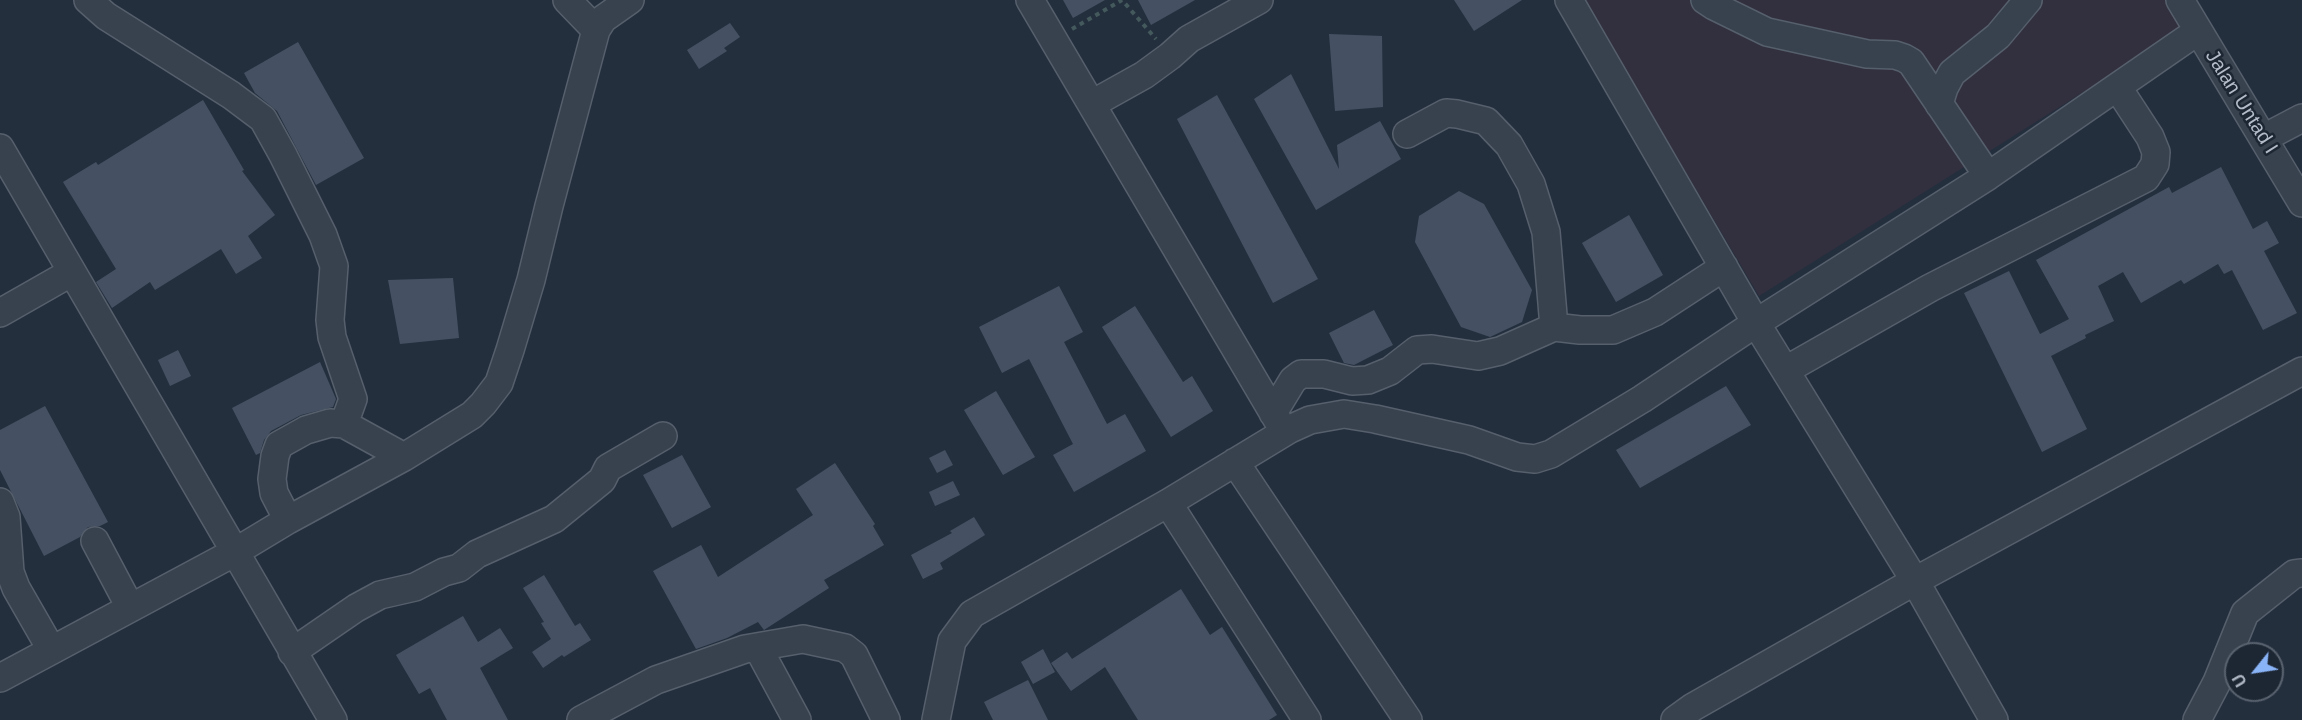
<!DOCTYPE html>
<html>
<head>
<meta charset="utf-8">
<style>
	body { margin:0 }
	#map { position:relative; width:2302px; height:720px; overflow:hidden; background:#242f3e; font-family:Helvetica,sans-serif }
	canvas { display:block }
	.north { position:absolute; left:2224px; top:642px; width:60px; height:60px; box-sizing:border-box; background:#1d2633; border:2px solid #59626f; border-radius:50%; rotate:240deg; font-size:16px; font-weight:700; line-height:24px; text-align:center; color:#b4bcc9 }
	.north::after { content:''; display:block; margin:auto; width:21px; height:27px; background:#8ab4f8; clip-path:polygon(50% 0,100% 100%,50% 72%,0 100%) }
</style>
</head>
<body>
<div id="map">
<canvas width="2302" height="720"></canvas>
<div class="north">U</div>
</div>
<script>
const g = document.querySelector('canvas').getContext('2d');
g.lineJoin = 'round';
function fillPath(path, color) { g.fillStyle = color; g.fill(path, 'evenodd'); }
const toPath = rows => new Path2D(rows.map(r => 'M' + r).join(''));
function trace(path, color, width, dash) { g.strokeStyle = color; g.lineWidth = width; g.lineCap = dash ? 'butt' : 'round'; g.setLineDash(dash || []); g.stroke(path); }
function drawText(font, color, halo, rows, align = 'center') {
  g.font = font + ' Helvetica,sans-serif'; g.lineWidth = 5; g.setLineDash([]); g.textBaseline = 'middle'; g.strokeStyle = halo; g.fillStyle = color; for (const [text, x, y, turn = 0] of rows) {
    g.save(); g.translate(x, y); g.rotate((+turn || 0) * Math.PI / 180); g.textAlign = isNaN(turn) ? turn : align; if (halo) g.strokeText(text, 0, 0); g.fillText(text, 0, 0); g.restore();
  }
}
const medical = toPath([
	[1584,0,2165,0,2182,30,1759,296]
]);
const building = toPath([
	[1063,0,1105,0,1073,18],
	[1138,0,1195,0,1151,25],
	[1454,0,1522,0,1474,31],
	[730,23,740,37,724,48,727,51,699,69,687,50],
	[1329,34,1382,36,1383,107,1335,111],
	[298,42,364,158,316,185,277,111,255,93,244,73],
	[1291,74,1339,169,1337,145,1380,121,1401,159,1316,210,1254,99],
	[1217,95,1318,279,1273,303,1177,119],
	[203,100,244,170,242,171,275,215,248,236,262,258,236,274,221,249,155,290,150,282,112,308,96,282,116,269,63,182,96,162,98,165],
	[2221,167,2253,229,2267,221,2279,243,2264,251,2297,313,2263,330,2232,270,2224,274,2218,264,2184,284,2181,280,2141,303,2123,272,2098,286,2114,321,2085,335,2086,338,2051,356,2087,429,2042,452,1964,293,2009,271,2040,334,2069,319,2036,260,2169,187,2172,193],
	[1459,191,1484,204,1532,290,1522,322,1490,337,1461,327,1415,242,1419,216],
	[1629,215,1663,275,1616,302,1582,243],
	[453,278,459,338,400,344,388,280],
	[1059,286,1083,332,1064,342,1107,424,1125,414,1146,451,1074,492,1053,455,1073,444,1029,359,1002,373,979,327],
	[1135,306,1183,382,1192,376,1213,411,1171,437,1102,327],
	[1374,310,1393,345,1354,365,1344,363,1329,333],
	[178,350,191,376,170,386,158,360],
	[320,362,336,399,333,407,301,415,271,431,264,440,260,453,256,455,232,408],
	[1726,386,1751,425,1640,488,1616,450],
	[996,391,1035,457,1003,475,964,410],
	[45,406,108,522,100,526,88,527,80,537,44,556,0,470,0,430],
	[945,450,953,465,937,473,929,458],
	[682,455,711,507,672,528,643,475],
	[835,463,875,524,873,526,884,545,824,580,829,588,764,630,758,622,727,638,696,649,653,571,701,545,718,577,813,515,796,489],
	[953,481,960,495,935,506,929,492],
	[974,517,985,535,940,563,943,569,923,579,911,555,952,533,950,531],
	[544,575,575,626,580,623,591,640,564,657,562,655,543,668,532,652,551,639,541,623,544,622,523,588],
	[1181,589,1210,635,1222,627,1277,715,1269,720,1138,720,1105,667,1071,691,1051,663,1067,652,1072,659],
	[463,616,478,642,500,628,513,648,480,668,508,720,447,720,430,688,419,694,396,655],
	[1043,649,1055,672,1033,684,1021,662],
	[1028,680,1048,720,993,720,984,702]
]);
const path = toPath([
	[1072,29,1122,0,1156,39]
]);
const minor = toPath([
	[88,0,106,16,231,95,263,119,283,155,323,235,334,266,330,320,332,337,353,399,344,424],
	[567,0,596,30],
	[1030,0,1281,426],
	[1569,0,1756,323,1915,581,1994,720],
	[1705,0,1714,6,1767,32,1867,54,1895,55,1904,58,1911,62,1988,176],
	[2180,0,2302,203],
	[1092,104,1144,75,1170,56,1189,39,1259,0],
	[1939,104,1944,88,1952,73,1998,36,2028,0],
	[1407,134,1446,113,1457,114,1486,121,1509,145,1531,184,1546,232,1554,327],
	[2264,138,2302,118],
	[0,148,333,720],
	[0,313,72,272],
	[1786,370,1930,288,2146,178,2155,164,2156,152,2150,137,2118,88],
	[1273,413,1293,380,1301,374,1324,374,1352,381,1368,380,1390,371,1417,350,1432,349,1478,356,1500,351,1554,327,1580,330,1613,330,1655,312,1724,267],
	[1235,462,1408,720],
	[0,502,6,517,10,572,16,588,51,649],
	[1168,503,1307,720],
	[288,520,274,493,272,479,275,456,279,445,306,430,330,423,344,424,404,457],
	[95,541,130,607],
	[758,648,797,720],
	[292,652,356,608,380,595,415,587,444,572,459,568,477,554,554,519,602,480,608,468,663,436],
	[0,678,235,552,288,520,404,457,472,415,483,404,499,383,510,350,531,280,549,206,596,30,603,19,630,0],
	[581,720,656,680,745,649,803,639,845,648,854,655,886,720],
	[936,720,952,641,972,614,1168,503,1290,429,1310,420,1344,414,1375,419,1469,440,1517,457,1535,459,1551,454,1642,399,1756,323,1988,176,2198,31],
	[1675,720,1693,707,1915,581,2302,371],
	[2197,720,2217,682,2245,613,2294,574,2302,573]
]);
const streetNames = [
	["Jalan Untad I",2241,102,58]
];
fillPath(medical, '#32303f');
fillPath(building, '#455162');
trace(minor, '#565f6c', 30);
trace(path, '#44595c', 4, [4.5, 4.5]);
trace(minor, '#38414e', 27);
drawText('20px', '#b4bcc9', '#1d2633', streetNames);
</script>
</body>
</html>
